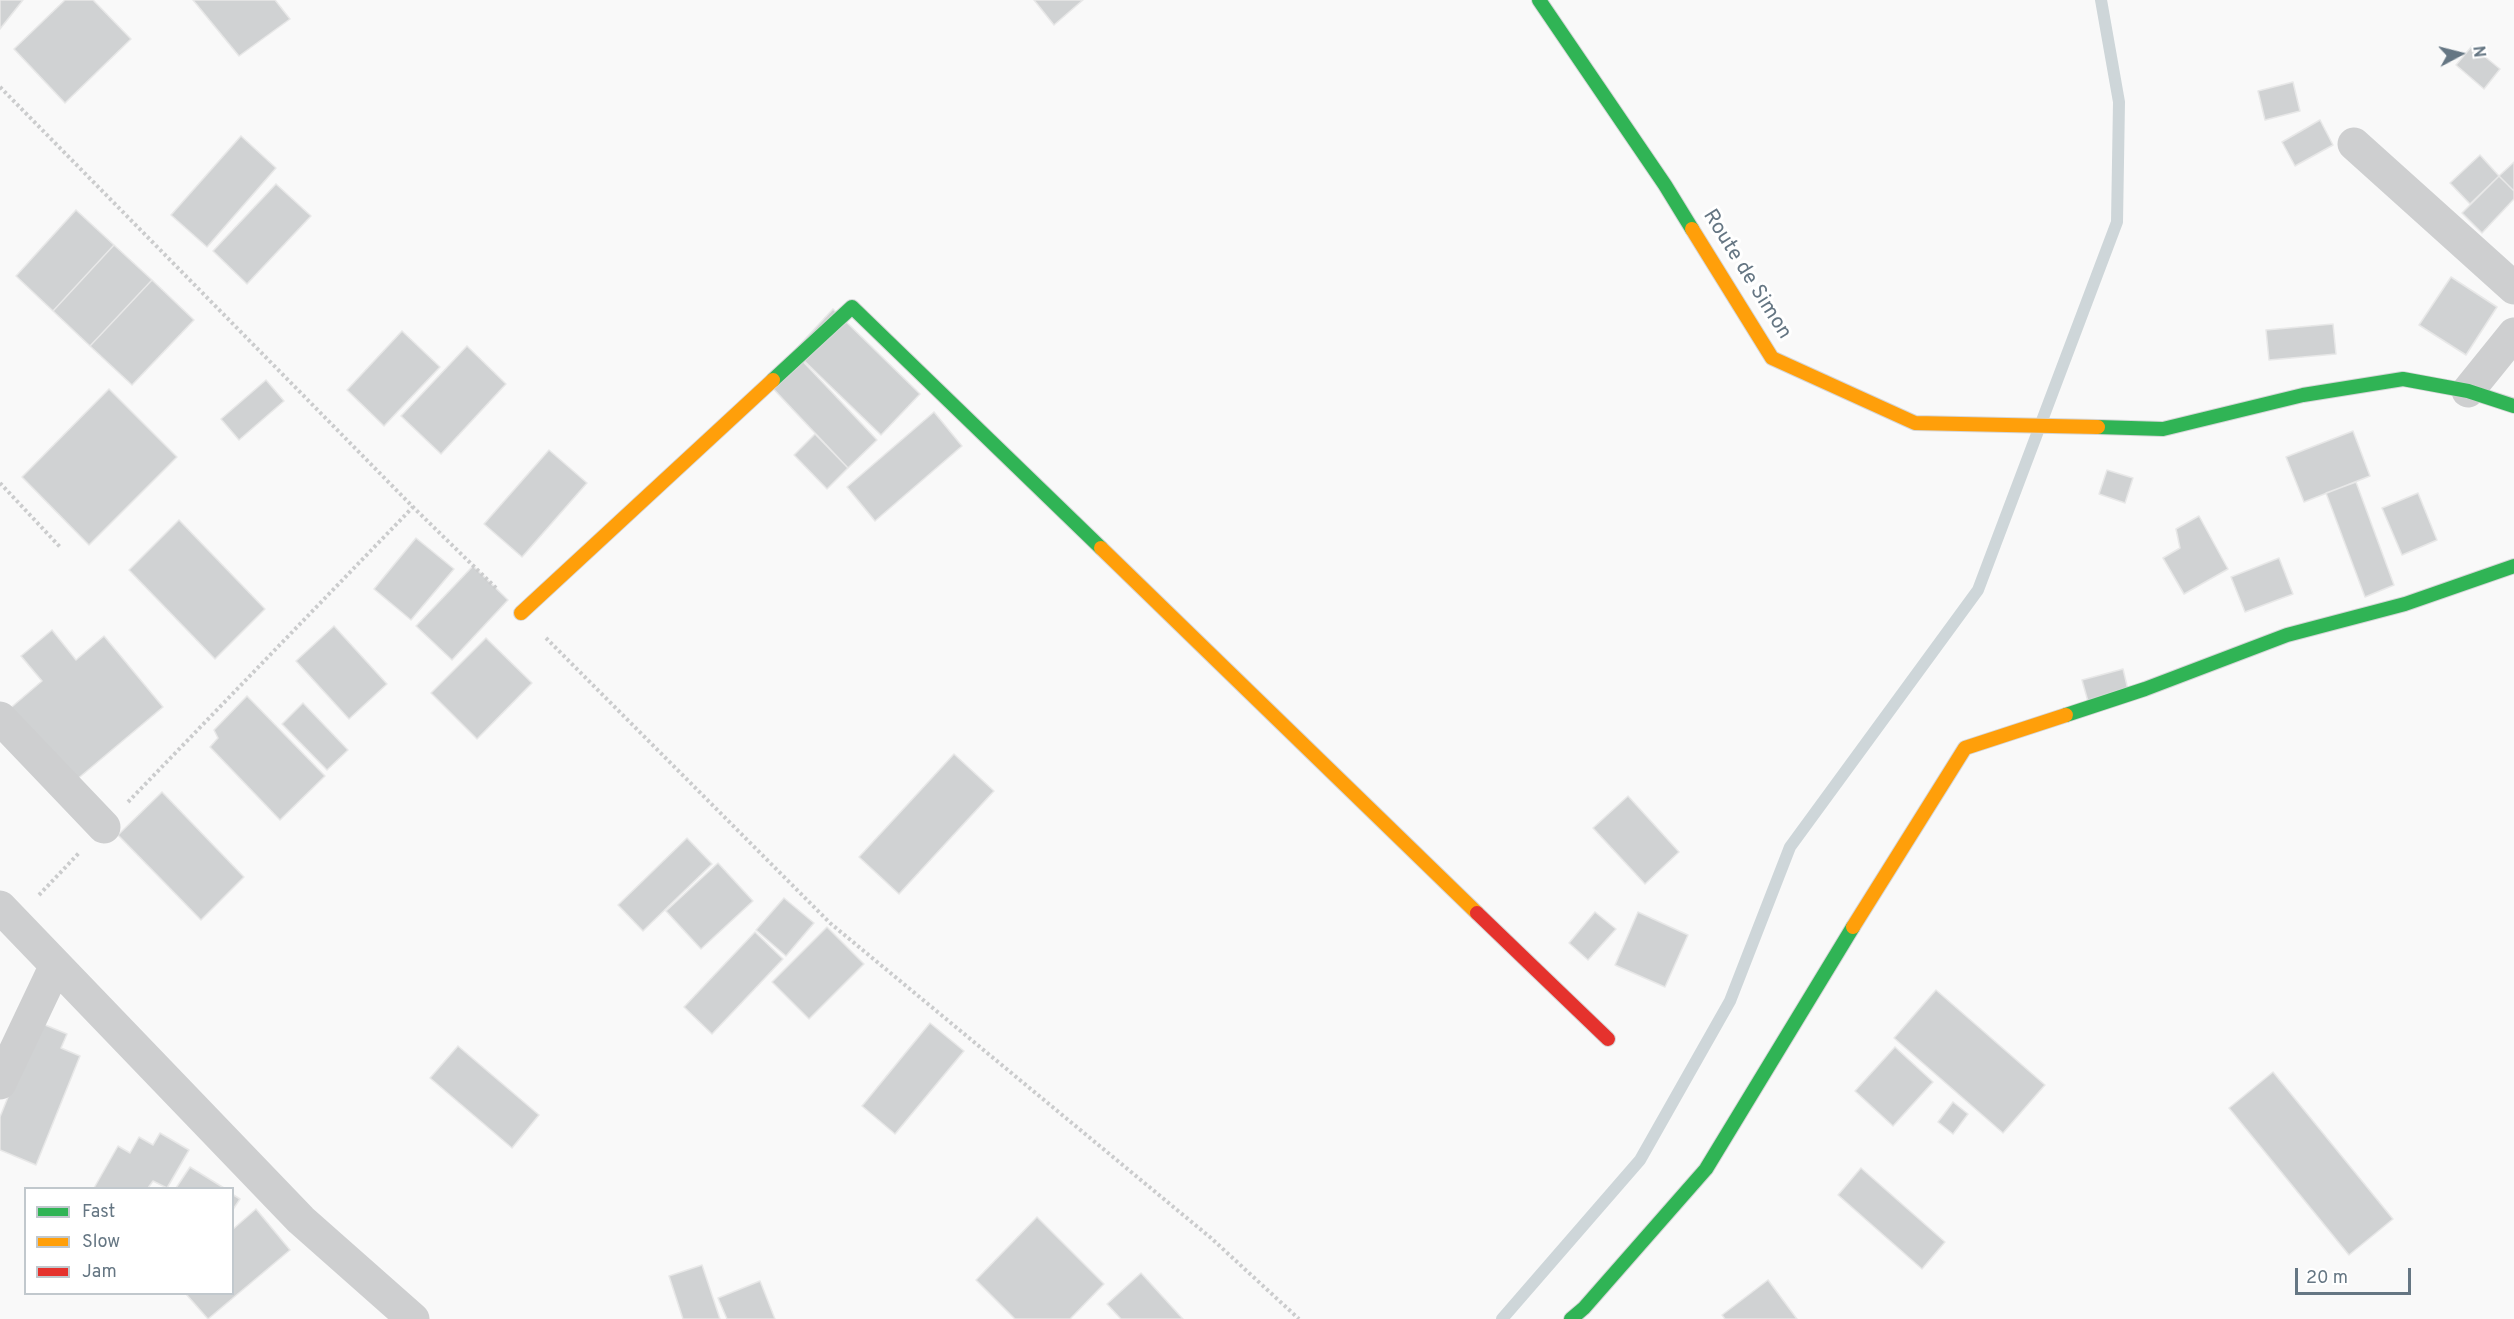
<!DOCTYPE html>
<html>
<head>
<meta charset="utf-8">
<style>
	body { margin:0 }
	#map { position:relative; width:2514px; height:1319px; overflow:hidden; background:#f9f9f9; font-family:Overpass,sans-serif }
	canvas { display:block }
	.legend { position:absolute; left:24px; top:1187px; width:210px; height:108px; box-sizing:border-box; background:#fff; border:2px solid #c1c8cd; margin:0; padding:8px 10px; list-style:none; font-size:18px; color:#657683 }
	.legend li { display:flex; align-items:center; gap:12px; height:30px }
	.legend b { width:30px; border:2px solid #c1c8cd }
	.north { position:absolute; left:2430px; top:24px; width:60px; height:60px; -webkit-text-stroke:4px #fff; paint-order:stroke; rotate:83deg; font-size:16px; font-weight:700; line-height:24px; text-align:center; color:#657683 }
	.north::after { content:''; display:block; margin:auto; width:21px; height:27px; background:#657683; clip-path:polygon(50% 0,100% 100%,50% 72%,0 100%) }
	.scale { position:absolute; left:2295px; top:1268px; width:116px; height:27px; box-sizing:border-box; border:3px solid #657683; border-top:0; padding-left:8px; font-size:18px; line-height:21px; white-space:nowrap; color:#657683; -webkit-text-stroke:4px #fff; paint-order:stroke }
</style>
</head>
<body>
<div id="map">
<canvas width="2514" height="1319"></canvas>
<ul class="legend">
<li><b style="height:8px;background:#30b455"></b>Fast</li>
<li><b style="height:8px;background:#ff9f0a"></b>Slow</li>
<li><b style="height:8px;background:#e5322d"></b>Jam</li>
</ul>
<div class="north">N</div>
<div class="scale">20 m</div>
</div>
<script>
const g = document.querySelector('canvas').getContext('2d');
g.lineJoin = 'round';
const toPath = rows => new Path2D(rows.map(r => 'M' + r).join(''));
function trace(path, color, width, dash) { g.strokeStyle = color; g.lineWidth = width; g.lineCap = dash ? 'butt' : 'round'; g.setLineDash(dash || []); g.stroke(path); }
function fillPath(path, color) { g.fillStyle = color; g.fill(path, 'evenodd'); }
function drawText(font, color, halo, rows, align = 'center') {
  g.font = font + ' Overpass,sans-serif'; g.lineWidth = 6; g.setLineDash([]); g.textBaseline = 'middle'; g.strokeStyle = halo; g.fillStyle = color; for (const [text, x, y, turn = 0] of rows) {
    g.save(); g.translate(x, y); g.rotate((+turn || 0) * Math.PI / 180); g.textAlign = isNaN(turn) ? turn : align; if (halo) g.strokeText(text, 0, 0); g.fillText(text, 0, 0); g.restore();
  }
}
const stream = toPath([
	[1502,1319,1640,1160,1730,1001,1790,847,1978,590,2117,222,2119,102,2101,0]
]);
const building = toPath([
	[0,0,23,0,0,29,0,0],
	[65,0,93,0,131,39,65,103,14,49,65,0],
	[193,0,275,0,290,19,239,56,193,0],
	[1034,0,1083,0,1054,25,1034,0],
	[2472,46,2500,69,2484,89,2456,65,2472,46],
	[2293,82,2300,111,2265,120,2258,91,2293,82],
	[2320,120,2333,145,2295,166,2282,142,2320,120],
	[241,136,276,168,207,247,171,215,241,136],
	[2480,155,2499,176,2470,204,2450,183,2480,155],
	[2514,162,2514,191,2499,176,2514,162],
	[2499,176,2514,191,2514,199,2482,233,2462,213,2499,176],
	[276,184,311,216,247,284,213,251,276,184],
	[76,210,114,245,53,311,16,276,76,210],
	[114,245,152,280,90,346,53,311,114,245],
	[2451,277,2497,307,2466,355,2419,325,2451,277],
	[152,280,194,320,132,385,90,346,152,280],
	[833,309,920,394,881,435,794,351,833,309],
	[2333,324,2336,354,2269,360,2266,330,2333,324],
	[402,331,440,367,384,426,347,390,402,331],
	[467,346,506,384,441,454,401,416,467,346],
	[794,352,877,440,848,468,765,380,794,352],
	[266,380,284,401,239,440,221,419,266,380],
	[109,389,177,457,89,545,22,477,109,389],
	[934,412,962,446,875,521,847,487,934,412],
	[2353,431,2370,476,2304,502,2286,457,2353,431],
	[815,434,848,468,827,489,794,455,815,434],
	[549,450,587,483,522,557,484,524,549,450],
	[2107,470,2133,478,2125,503,2099,494,2107,470],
	[2356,482,2394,585,2365,597,2326,493,2356,482],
	[2418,493,2437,540,2402,555,2382,508,2418,493],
	[2199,516,2228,569,2184,594,2163,558,2180,548,2176,529,2199,516],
	[179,520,265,609,215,659,129,570,179,520],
	[416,538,454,569,411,620,374,589,416,538],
	[2279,558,2293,594,2245,612,2231,577,2279,558],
	[473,566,508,600,452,660,416,626,473,566],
	[334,626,387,684,349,719,296,661,334,626],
	[52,630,76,660,104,636,163,707,69,786,7,711,42,681,21,656,52,630],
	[486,638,532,683,477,739,431,693,486,638],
	[2123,669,2129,694,2089,705,2082,680,2123,669],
	[247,696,325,776,280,820,210,747,218,738,214,730,247,696],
	[303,703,348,750,327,770,282,724,303,703],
	[954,754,994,791,899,894,859,857,954,754],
	[162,792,244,877,201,920,118,835,162,792],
	[1628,796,1679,852,1645,884,1593,828,1628,796],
	[687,838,712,864,643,931,618,905,687,838],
	[718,863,753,901,701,949,666,911,718,863],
	[784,898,814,923,786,956,756,930,784,898],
	[1595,912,1616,929,1588,960,1569,943,1595,912],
	[1638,912,1688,935,1665,987,1615,965,1638,912],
	[827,927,864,964,809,1019,772,982,827,927],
	[755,932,783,959,712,1034,684,1007,755,932],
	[1936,990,2045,1085,2003,1133,1894,1038,1936,990],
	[38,1022,67,1034,61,1048,80,1056,36,1165,0,1150,0,1117,38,1022],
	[930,1023,964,1051,895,1134,862,1106,930,1023],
	[458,1046,539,1115,512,1148,430,1078,458,1046],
	[1895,1047,1933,1082,1893,1126,1855,1091,1895,1047],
	[2273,1072,2393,1219,2349,1255,2229,1108,2273,1072],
	[1953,1102,1968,1114,1953,1134,1938,1122,1953,1102],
	[160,1133,189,1150,167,1188,153,1181,148,1188,94,1188,118,1146,130,1153,139,1137,153,1145,160,1133],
	[190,1167,224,1188,176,1188,190,1167],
	[1861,1168,1945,1242,1922,1269,1838,1195,1861,1168],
	[232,1194,240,1199,232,1211,232,1194],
	[256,1209,290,1250,208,1319,186,1294,232,1294,232,1230,256,1209],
	[1037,1217,1104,1284,1070,1319,1015,1319,976,1280,1037,1217],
	[702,1265,720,1319,683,1319,669,1276,702,1265],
	[1141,1273,1183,1319,1121,1319,1107,1304,1141,1273],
	[1768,1280,1797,1319,1725,1319,1722,1315,1768,1280],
	[760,1281,775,1319,727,1319,718,1298,760,1281]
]);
const path = toPath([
	[0,87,413,507,496,588],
	[0,483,61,548],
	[546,638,830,923,1211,1238,1299,1319],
	[128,802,413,507],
	[39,895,79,853]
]);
const street = toPath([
	[2354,144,2514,288],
	[2468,391,2514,334],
	[0,718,104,827],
	[0,907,301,1220,413,1319],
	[0,1083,56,965]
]);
const fast = toPath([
	[1539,0,1665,185,1692,229],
	[773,380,852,307,1101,548],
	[2098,427,2163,429,2303,395,2403,379,2468,391,2514,406],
	[2066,715,2145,689,2287,635,2405,604,2514,566],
	[1571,1319,1584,1308,1706,1169,1853,927]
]);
const slow = toPath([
	[1692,229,1772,358,1915,423,2098,427],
	[1101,548,1477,913],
	[521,613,773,380],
	[1853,927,1965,748,2066,715]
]);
const jam = toPath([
	[1477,913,1608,1039]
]);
const streetNames = [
	["Route de Simon",1746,275,58]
];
trace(stream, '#ced6d9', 12);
fillPath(building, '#d0d2d3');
trace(building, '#e8e8e8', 1.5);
trace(fast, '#d5d6d7', 16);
trace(slow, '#d5d6d7', 16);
trace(jam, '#d5d6d7', 16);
trace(path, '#cbcccd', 4, [3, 3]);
trace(street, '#cecfd0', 33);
trace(fast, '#30b455', 14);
trace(slow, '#ff9f0a', 14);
trace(jam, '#e5322d', 14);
drawText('21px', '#657683', '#fff', streetNames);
</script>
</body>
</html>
